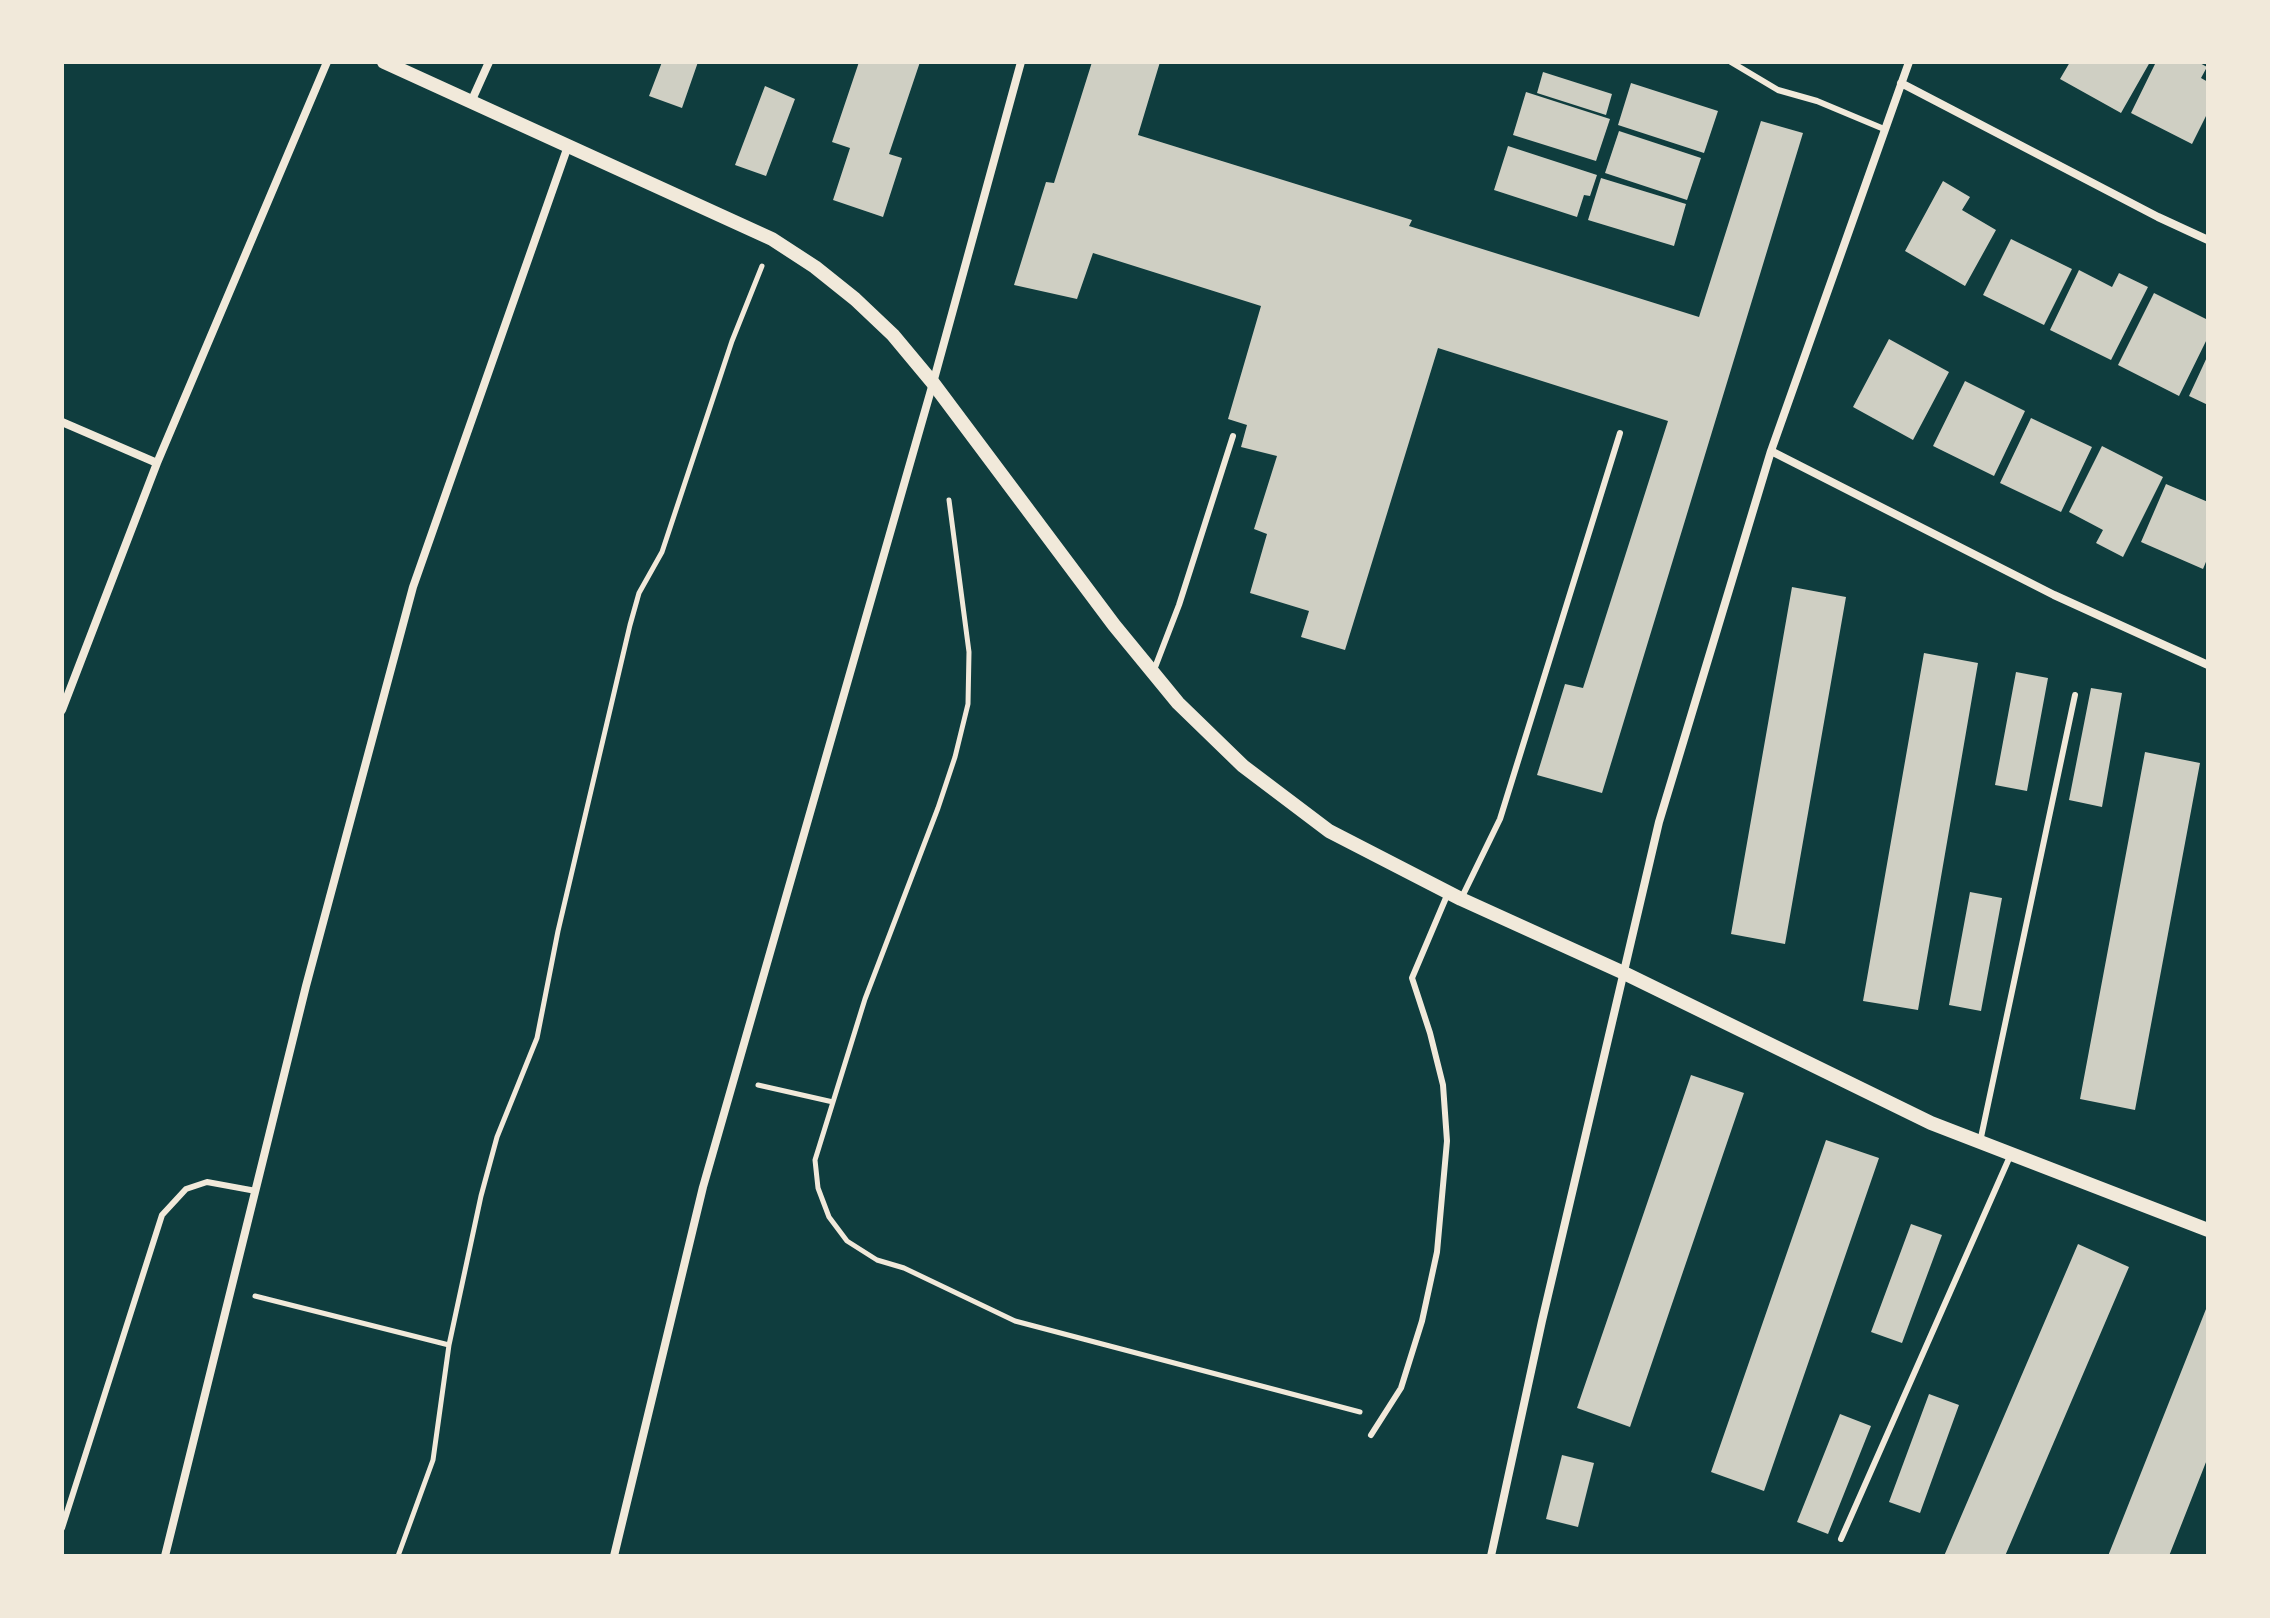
<!DOCTYPE html>
<html>
<head>
<meta charset="utf-8">
<style>
	body { margin:0 }
	#map { position:relative; width:2270px; height:1618px; overflow:hidden; background:#0f3d3e; font-family:"Golos Text",sans-serif }
	canvas { display:block }
	.frame { position:absolute; inset:0; border:64px solid #f1e9da; pointer-events:none }
</style>
</head>
<body>
<div id="map">
<canvas width="2270" height="1618"></canvas>
<div class="frame"></div>
</div>
<script>
const g = document.querySelector('canvas').getContext('2d');
g.lineJoin = 'round';
function fillPath(path, color) { g.fillStyle = color; g.fill(path, 'evenodd'); }
const toPath = rows => new Path2D(rows.map(r => 'M' + r).join(''));
function trace(path, color, width, dash) { g.strokeStyle = color; g.lineWidth = width; g.lineCap = dash ? 'butt' : 'round'; g.setLineDash(dash || []); g.stroke(path); }
const building = toPath([
	[662,62,698,62,682,108,649,96],
	[859,62,920,62,889,154,902,158,883,217,833,200,850,148,832,142],
	[1092,62,1160,62,1138,135,1412,220,1409,226,1699,317,1761,121,1803,133,1602,793,1537,775,1565,684,1583,688,1668,421,1438,348,1345,650,1301,637,1309,611,1250,593,1267,534,1254,529,1277,456,1241,447,1247,425,1228,419,1261,306,1093,253,1077,299,1014,285,1046,182,1054,183],
	[2070,62,2150,62,2121,113,2060,79],
	[2156,62,2198,62,2207,67,2201,78,2208,82,2208,112,2192,144,2131,113],
	[1543,72,1612,94,1606,115,1537,93],
	[1631,83,1718,111,1704,153,1618,125],
	[765,86,795,99,766,176,735,165],
	[1526,92,1610,119,1596,161,1513,135],
	[1619,131,1701,158,1687,200,1605,173],
	[1508,146,1597,175,1590,196,1584,195,1577,217,1494,190],
	[1601,178,1686,204,1674,246,1588,220],
	[1943,181,1970,197,1962,210,1996,230,1965,286,1905,251],
	[2011,239,2072,269,2044,325,1983,295],
	[2079,270,2112,287,2119,273,2148,287,2111,360,2050,330],
	[2154,293,2208,320,2208,337,2179,396,2118,365],
	[1889,339,1949,372,1913,440,1853,407],
	[2208,355,2208,405,2189,396],
	[1965,381,2025,411,1994,476,1933,446],
	[2031,418,2092,447,2061,512,2000,483],
	[2102,446,2163,477,2123,557,2096,543,2103,530,2069,512],
	[2166,484,2208,502,2208,557,2203,569,2141,542],
	[1792,587,1846,597,1785,944,1731,934],
	[1924,653,1978,663,1918,1010,1863,1001],
	[2016,672,2048,678,2027,791,1995,785],
	[2091,688,2122,693,2102,807,2069,800],
	[2145,752,2200,763,2135,1110,2080,1099],
	[1970,892,2002,898,1981,1011,1949,1005],
	[1691,1075,1744,1093,1630,1427,1577,1408],
	[1826,1140,1879,1158,1764,1491,1711,1472],
	[1911,1224,1942,1235,1902,1343,1871,1332],
	[2078,1244,2129,1267,2005,1556,1944,1556],
	[2208,1304,2208,1457,2169,1556,2108,1556],
	[1929,1394,1959,1405,1920,1513,1889,1502],
	[1840,1414,1871,1426,1828,1534,1797,1522],
	[1562,1455,1594,1463,1578,1527,1546,1519]
]);
const path = toPath([
	[949,500,969,652,968,704,955,757,938,808,865,999,815,1160,818,1188,829,1217,847,1241,877,1260,904,1268,1015,1321,1360,1412],
	[758,1085,833,1102],
	[255,1296,449,1345],
	[398,1556,433,1460,449,1345,481,1196,497,1137,537,1038,558,931,630,625,639,593,662,552,732,341,762,266]
]);
const service = toPath([
	[1731,62,1778,90,1817,101,1884,129],
	[1154,670,1179,605,1233,436],
	[1461,899,1500,819,1620,433],
	[1980,1142,2075,695],
	[1371,1435,1401,1388,1422,1321,1437,1252,1447,1141,1443,1085,1430,1033,1412,978,1448,893],
	[62,1528,162,1215,186,1189,207,1182,256,1191],
	[1841,1539,2011,1154]
]);
const minor = toPath([
	[1901,83,2158,217,2208,240],
	[471,102,489,62],
	[62,422,157,463],
	[1771,451,2054,595,2208,665],
	[62,710,157,463,327,62],
	[165,1556,306,986,413,587,568,146],
	[614,1556,703,1187,933,383,1021,62],
	[1491,1556,1542,1321,1659,822,1771,451,1909,62]
]);
const tertiary = toPath([
	[384,62,772,239,815,267,855,299,893,335,933,383,1114,625,1178,703,1243,766,1329,831,1461,899,1624,973,1931,1123,2208,1230]
]);
fillPath(building, '#cfcfc3');
trace(path, '#f1e9da', 5);
trace(service, '#f1e9da', 6);
trace(minor, '#f1e9da', 8);
trace(tertiary, '#f1e9da', 14);
</script>
</body>
</html>
